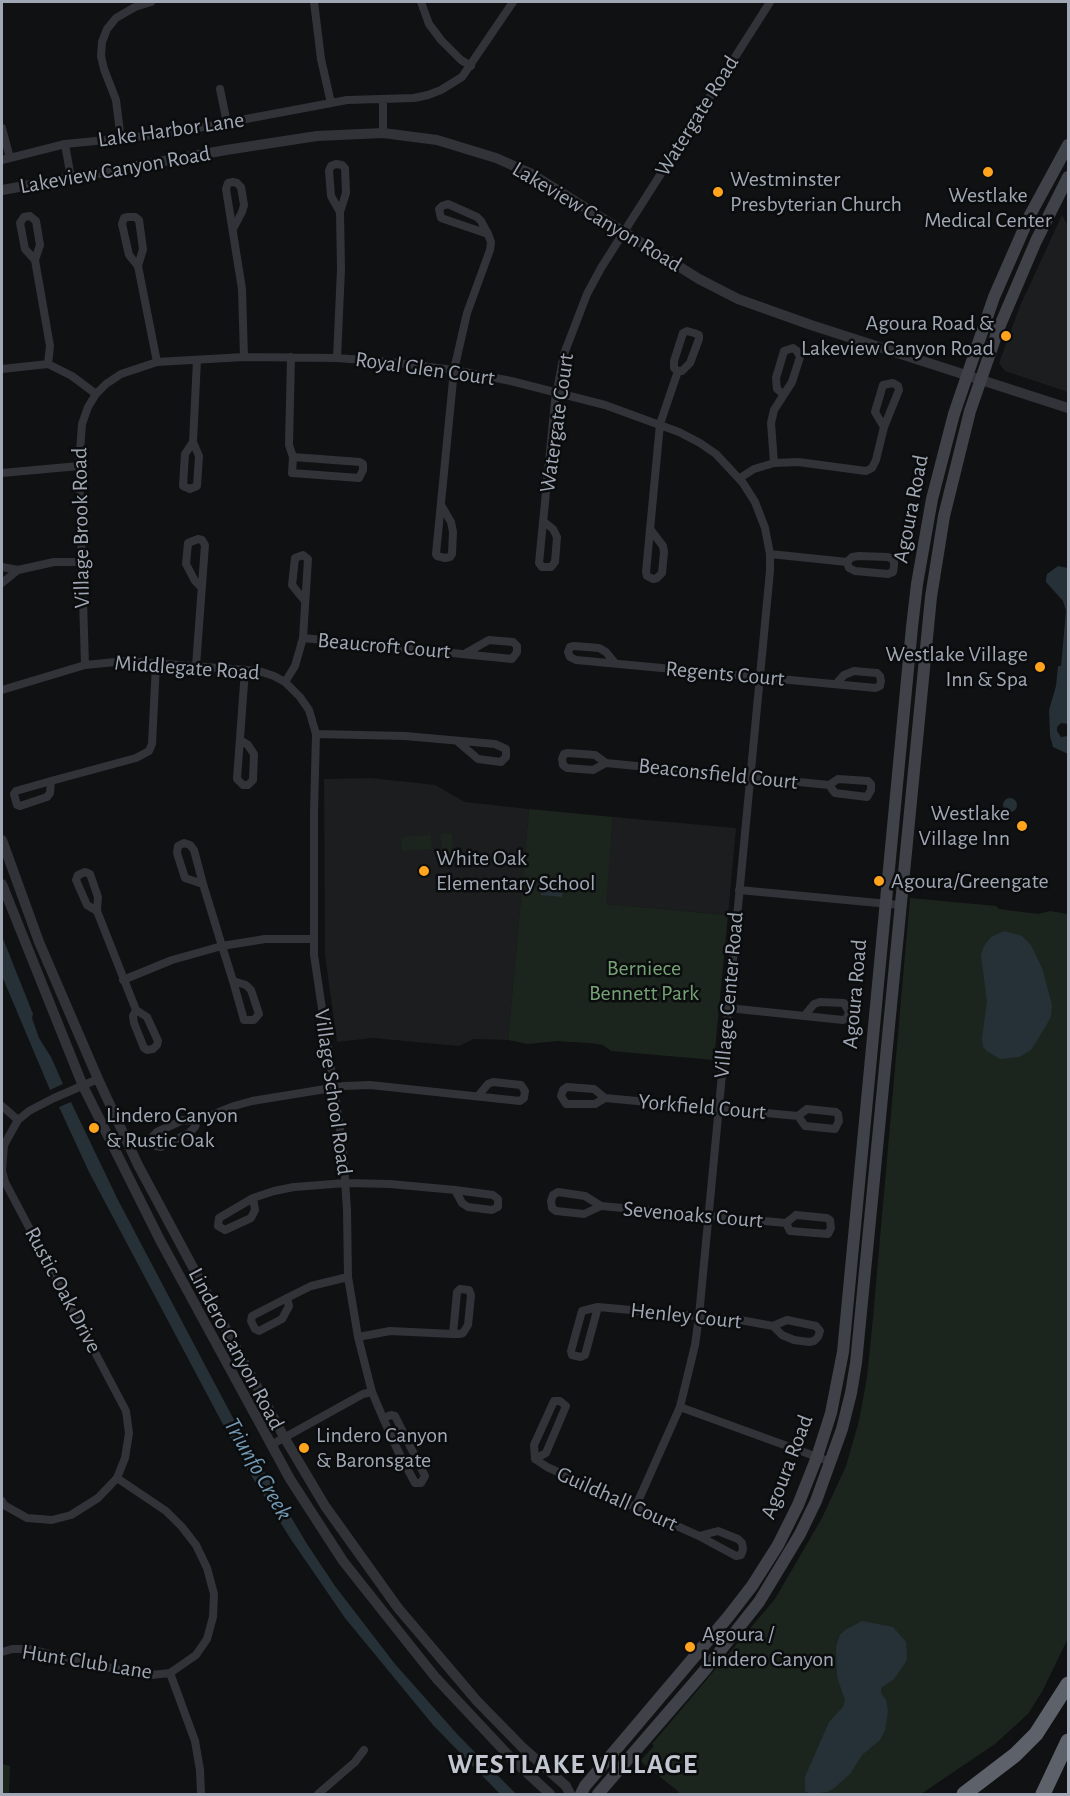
<!DOCTYPE html>
<html>
<head>
<meta charset="utf-8">
<style>
	body { margin:0 }
	#map { position:relative; width:1070px; height:1796px; overflow:hidden; background:#101112; font-family:"Alegreya Sans",sans-serif }
	canvas { display:block }
	.frame { position:absolute; inset:0; border:3px solid #a0a8b5; pointer-events:none }
</style>
</head>
<body>
<div id="map">
<canvas width="1070" height="1796"></canvas>
<div class="frame"></div>
</div>
<script>
const g = document.querySelector('canvas').getContext('2d');
g.lineJoin = 'round';
function fillPath(path, color) { g.fillStyle = color; g.fill(path, 'evenodd'); }
const toPath = rows => new Path2D(rows.map(r => 'M' + r).join(''));
function trace(path, color, width, dash) { g.strokeStyle = color; g.lineWidth = width; g.lineCap = dash ? 'butt' : 'round'; g.setLineDash(dash || []); g.stroke(path); }
function drawText(font, color, halo, rows, align = 'center') {
  g.font = font + ' "Alegreya Sans",sans-serif'; g.lineWidth = 5; g.setLineDash([]); g.textBaseline = 'middle'; g.strokeStyle = halo; g.fillStyle = color; for (const [text, x, y, turn = 0] of rows) {
    g.save(); g.translate(x, y); g.rotate((+turn || 0) * Math.PI / 180); g.textAlign = isNaN(turn) ? turn : align; if (halo) g.strokeText(text, 0, 0); g.fillText(text, 0, 0); g.restore();
  }
}
const built = toPath([
	[1062,215,1068,226,1068,392,1005,371,999,363,1020,306],
	[371,778,435,785,465,802,529,809,508,1040,474,1039,459,1046,373,1038,337,1042,325,955,324,779],
	[613,817,736,828,728,915,605,904]
]);
const green = toPath([
	[529,809,613,817,606,904,728,915,714,1060,611,1051,603,1045,590,1043,557,1041,528,1044,508,1040],
	[452,833,454,856,443,857,440,834],
	[431,835,432,849,402,851,401,837],
	[910,898,996,906,999,909,1038,914,1050,911,1068,914,1068,1638,1043,1690,1028,1714,995,1744,921,1794,678,1794,679,1792,640,1761,654,1746,652,1744,775,1599,822,1518,846,1466,859,1421,867,1377,873,1318],
	[2,1764,10,1766,9,1794,2,1794]
]);
const water = toPath([
	[1058,566,1068,568,1068,724,1061,723,1057,727,1057,731,1061,737,1068,736,1068,754,1053,747,1050,736,1049,710,1056,686,1058,666,1061,666,1066,611,1063,601,1046,582,1046,579,1047,574],
	'1003 805a7 7 0 1 1 14 0a7 7 0 1 1-14 0Z',
	[541,884,563,886,562,897,541,895],
	[1004,931,1022,936,1031,945,1042,968,1052,1005,1051,1016,1047,1024,1031,1050,1019,1057,1000,1059,987,1051,983,1047,982,1038,987,1002,981,955,984,946,991,937],
	[2,936,33,1014,32,1018,39,1038,51,1057,63,1084,50,1090,2,976],
	[71,1102,118,1200,206,1367,240,1431,307,1544,335,1586,395,1664,458,1735,516,1794,500,1794,433,1725,345,1618,290,1538,244,1464,89,1172,59,1107],
	[862,1621,893,1627,906,1642,907,1660,894,1679,881,1688,881,1693,886,1700,888,1711,885,1730,880,1740,862,1755,850,1774,833,1789,827,1792,811,1794,805,1791,805,1777,829,1722,843,1707,845,1700,837,1677,836,1647,840,1635,845,1630]
]);
const minor = toPath([
	[314,2,321,59,331,103],
	[421,2,429,24,441,40,461,60,471,66],
	[220,89,227,123],
	[383,99,383,133],
	[2,128,10,158],
	[121,140,116,100,104,69,101,56,102,42,107,29,116,18,135,7,151,2],
	[65,144,71,178],
	[2,160,65,144,166,134,347,100,414,98,428,95,441,90,462,77,513,2],
	[233,229,242,212,244,205,241,187,237,183,233,182,228,183,226,189,242,289,244,357],
	[35,260,25,249,20,223,24,217,30,216,36,221,40,245,35,260,50,346,48,364],
	[138,266,143,249,139,220,135,217,128,217,124,218,122,224,129,255,138,266,157,362],
	[291,357,289,445,293,457,292,473,359,478,363,470,363,464,360,462,293,457],
	[337,358,341,269,340,212,346,193,345,168,342,165,336,164,331,166,329,171,331,196,340,212],
	[2,369,48,364,72,376,96,394],
	[193,442,199,456,197,486,190,489,183,486,185,454,193,442,197,360],
	[774,463,771,423,774,410,792,382,800,357,797,351,793,348,784,351,776,378,777,389,783,394],
	[2,473,79,466],
	[740,478,754,469,774,463,798,462,866,471,872,468,876,460,884,427,899,390,898,386,893,383,883,385,875,412,884,427],
	[441,505,451,522,453,532,452,554,450,557,445,558,437,556,436,554,454,370,467,313,490,250,491,242,488,234,481,221,477,217,448,204,442,206,439,209,441,218,488,234],
	[543,521,553,529,557,537,555,562,551,567,542,567,539,563,555,401,564,354,587,294,601,268,770,2],
	[650,529,663,546,664,552,662,573,657,578,653,579,647,576,646,572,660,424,678,371,682,371,690,363,699,339,699,335,694,333,687,331,683,333,674,361,674,368,678,371],
	[770,554,847,562,852,557,859,556,888,557,894,560,894,566,893,572,888,574,855,571,849,568,847,562],
	[2,567,18,570,54,562,81,562],
	[2,583,18,570],
	[303,638,512,659,517,652,517,646,513,642,489,640,466,653],
	[615,663,606,652,599,648,574,646,570,647,568,652,570,657,576,660,876,688,880,686,881,681,880,676,877,673,854,671,844,675,836,684],
	[85,665,79,466,82,424,88,407,96,394,106,384,121,374,157,362,244,357,337,358,389,362,454,370,511,381,605,405,679,432,700,443,716,454,743,483,755,502,765,528,770,554,770,571,699,1316,695,1345,680,1407,635,1508],
	[196,666,205,545,202,540,198,539,188,543,186,564,195,581,201,587],
	[285,682,295,666,303,638,308,559,303,555,295,558,292,585,305,601],
	[2,690,85,665,126,661,259,671,274,676,285,682,300,697,309,710,316,734,314,812,314,955,343,1149,347,1210,348,1277,358,1337,372,1392,383,1418,398,1451,415,1483,421,1483,425,1476,395,1416,391,1415,383,1418],
	[316,734,405,736,495,744,506,749,506,757,501,762,478,759,457,741],
	[240,740,248,745,254,754,253,780,248,785,243,785,237,779,245,670],
	[606,763,593,770,567,768,563,765,562,759,564,754,568,753,595,755,606,763,829,785,838,779,868,781,871,784,871,790,867,797,835,793,829,785],
	[51,781,50,793,47,797,20,806,17,805,14,794,16,791,51,781,136,758,149,751,152,744,156,664],
	[203,884,185,878,177,853,178,846,184,843,190,845,194,850,203,884,222,946,233,981,244,1020,254,1020,259,1014,251,990,246,985,233,981],
	[739,890,900,905],
	[97,911,87,905,76,880,78,875,85,872,90,874,98,897,97,911,136,1010,133,1016,134,1023,144,1048,147,1050,153,1049,157,1045,158,1041,147,1017,136,1010],
	[123,980,172,960,222,946,265,939,314,939],
	[728,1008,843,1020,847,1018,849,1012,844,1003,820,1002,814,1004,805,1015],
	[605,1098,595,1104,566,1104,561,1096,563,1090,567,1087,594,1089,605,1098,798,1116,807,1109,836,1112,838,1114,839,1121,835,1129,805,1126,798,1116],
	[2,1106,18,1120],
	[197,1121,195,1127,189,1133,161,1147,156,1146,153,1142,153,1136,157,1132,183,1120,197,1121,234,1106,252,1101,344,1086,370,1085,520,1101,524,1098,525,1091,521,1085,493,1082,488,1084,478,1096],
	[253,1198,255,1210,251,1218,225,1230,218,1226,219,1218,253,1198,274,1191,294,1187,346,1183,390,1184,455,1190,493,1195,498,1199,498,1207,492,1210,468,1207,462,1203,455,1190],
	[601,1206,584,1214,556,1211,552,1208,551,1201,553,1195,558,1192,585,1196,601,1206,786,1223],
	[796,1215,827,1218,830,1220,831,1228,828,1234,790,1231,786,1223,796,1215],
	[287,1298,289,1306,282,1319,259,1331,255,1329,251,1321,252,1316,287,1298,311,1286,348,1277],
	[598,1307,585,1355,581,1357,572,1355,571,1351,582,1311,598,1307,740,1320,773,1326,787,1320,816,1326,820,1331,818,1337,814,1341,809,1342,794,1340,782,1335,773,1326],
	[358,1337,390,1331,453,1334,459,1334,463,1333,468,1325,471,1295,469,1290,460,1289,457,1292,453,1334],
	[680,1407,831,1462],
	[271,1445,363,1394,372,1392],
	[535,1459,546,1453,566,1406,560,1401,554,1401,534,1445,535,1459,547,1467,699,1536,736,1556,741,1555,743,1549,742,1543,738,1539,718,1531,699,1536],
	[2,1501,4,1505,27,1518,52,1520,71,1515,98,1498,117,1478,125,1458,129,1433,126,1411,5,1182,2,1171,4,1145,18,1120,29,1111,54,1098,98,1079],
	[2,1652,12,1649,28,1649,133,1673,151,1675,170,1673,196,1655,207,1639,213,1617,214,1594,207,1568,196,1545,182,1527,166,1511,117,1478],
	[170,1673,195,1741,200,1770,201,1794],
	[318,1794,355,1762,364,1750]
]);
const tertiary = toPath([
	[2,190,226,150,317,136,383,133,437,140,496,158,530,173,699,279,738,299,811,325,1068,408],
	[2,840,39,942,98,1079,138,1165,284,1437,325,1506,398,1608,477,1701,522,1747,566,1786,570,1794],
	[2,884,83,1086,160,1240,290,1479,343,1561,412,1648,436,1678,511,1758,550,1794]
]);
const secondary = toPath([
	[581,1794,585,1786,728,1617,752,1586,778,1545,798,1505,817,1457,831,1413,843,1352,912,627,917,584,932,499,954,414,994,297,1030,215,1068,145],
	[598,1794,705,1670,759,1602,800,1534,816,1501,842,1429,851,1393,856,1363,931,597,944,516,970,411,998,330,1036,241,1068,177]
]);
const motorway = toPath([
	[964,1794,1015,1755,1036,1734,1068,1684],
	[1043,1794,1068,1741]
]);
const markers = [
	[988,172,6,"#ffa41c"],
	[718,192,6,"#ffa41c"],
	[1006,336,6,"#ffa41c"],
	[1040,667,6,"#ffa41c"],
	[1022,826,6,"#ffa41c"],
	[424,871,6,"#ffa41c"],
	[879,881,6,"#ffa41c"],
	[94,1128,6,"#ffa41c"],
	[304,1448,6,"#ffa41c"],
	[690,1647,6,"#ffa41c"]
];
const streetNames = [
	["Watergate Road",697,116,-58],
	["Lake Harbor Lane",171,130,-8],
	["Lakeview Canyon Road",115,170,-10],
	["Lakeview Canyon Road",597,217,31],
	["Royal Glen Court",425,369,8],
	["Watergate Court",557,423,-82],
	["Agoura Road",911,509,-79],
	["Village Brook Road",81,528,-91],
	["Beaucroft Court",384,646,5],
	["Middlegate Road",187,668,4],
	["Regents Court",725,674,5],
	["Beaconsfield Court",718,774,6],
	["Agoura Road",855,994,-85],
	["Village Center Road",729,995,-85],
	["Village School Road",333,1092,82],
	["Yorkfield Court",702,1107,5],
	["Sevenoaks Court",693,1215,5],
	["Rustic Oak Drive",63,1290,62],
	["Henley Court",686,1316,6],
	["Lindero Canyon Road",236,1349,62],
	["Agoura Road",787,1467,-69],
	["Guildhall Court",617,1499,24],
	["Hunt Club Lane",87,1662,9]
];
const poiNames = [
	["Westminster",730,179],
	["Presbyterian Church",730,204],
	["Westlake",988,195,"center"],
	["Medical Center",988,220,"center"],
	["Agoura Road &",994,323,"right"],
	["Lakeview Canyon Road",994,348,"right"],
	["Westlake Village",1028,654,"right"],
	["Inn & Spa",1028,679,"right"],
	["Westlake",1010,813,"right"],
	["Village Inn",1010,838,"right"],
	["White Oak",436,858],
	["Elementary School",436,883],
	["Agoura/Greengate",891,881],
	["Lindero Canyon",106,1115],
	["& Rustic Oak",106,1140],
	["Lindero Canyon",316,1435],
	["& Baronsgate",316,1460],
	["Agoura /",702,1634],
	["Lindero Canyon",702,1659]
];
const parkNames = [
	["Berniece",644,968],
	["Bennett Park",644,993]
];
const waterNames = [
	["Triunfo Creek",258,1469,60]
];
const districtNames = [
	["WESTLAKE VILLAGE",573,1765]
];
fillPath(built, '#1c1d1f');
fillPath(green, '#1c251d');
fillPath(water, '#263037');
trace(minor, '#313338', 8);
trace(tertiary, '#313338', 10);
trace(secondary, '#3f4248', 12);
trace(motorway, '#5d6169', 15);
for (const [x, y, r, color] of markers) { const dot = new Path2D(); dot.arc(x, y, r, 0, 2 * Math.PI); g.fillStyle = color; g.fill(dot); trace(dot, '#0b0c0d', 2); }
drawText('22px', '#a0a8b5', '#0b0c0d', streetNames);
drawText('22px', '#a0a8b5', '#0b0c0d', poiNames, 'left');
drawText('22px', '#75a275', '#0b0c0d', parkNames);
drawText('italic 24px', '#739ab4', '#0b0c0d', waterNames);
g.letterSpacing = '1.5px';
drawText('bold 28px', '#c1c6d0', '#0b0c0d', districtNames);
g.letterSpacing = '0px';
</script>
</body>
</html>
